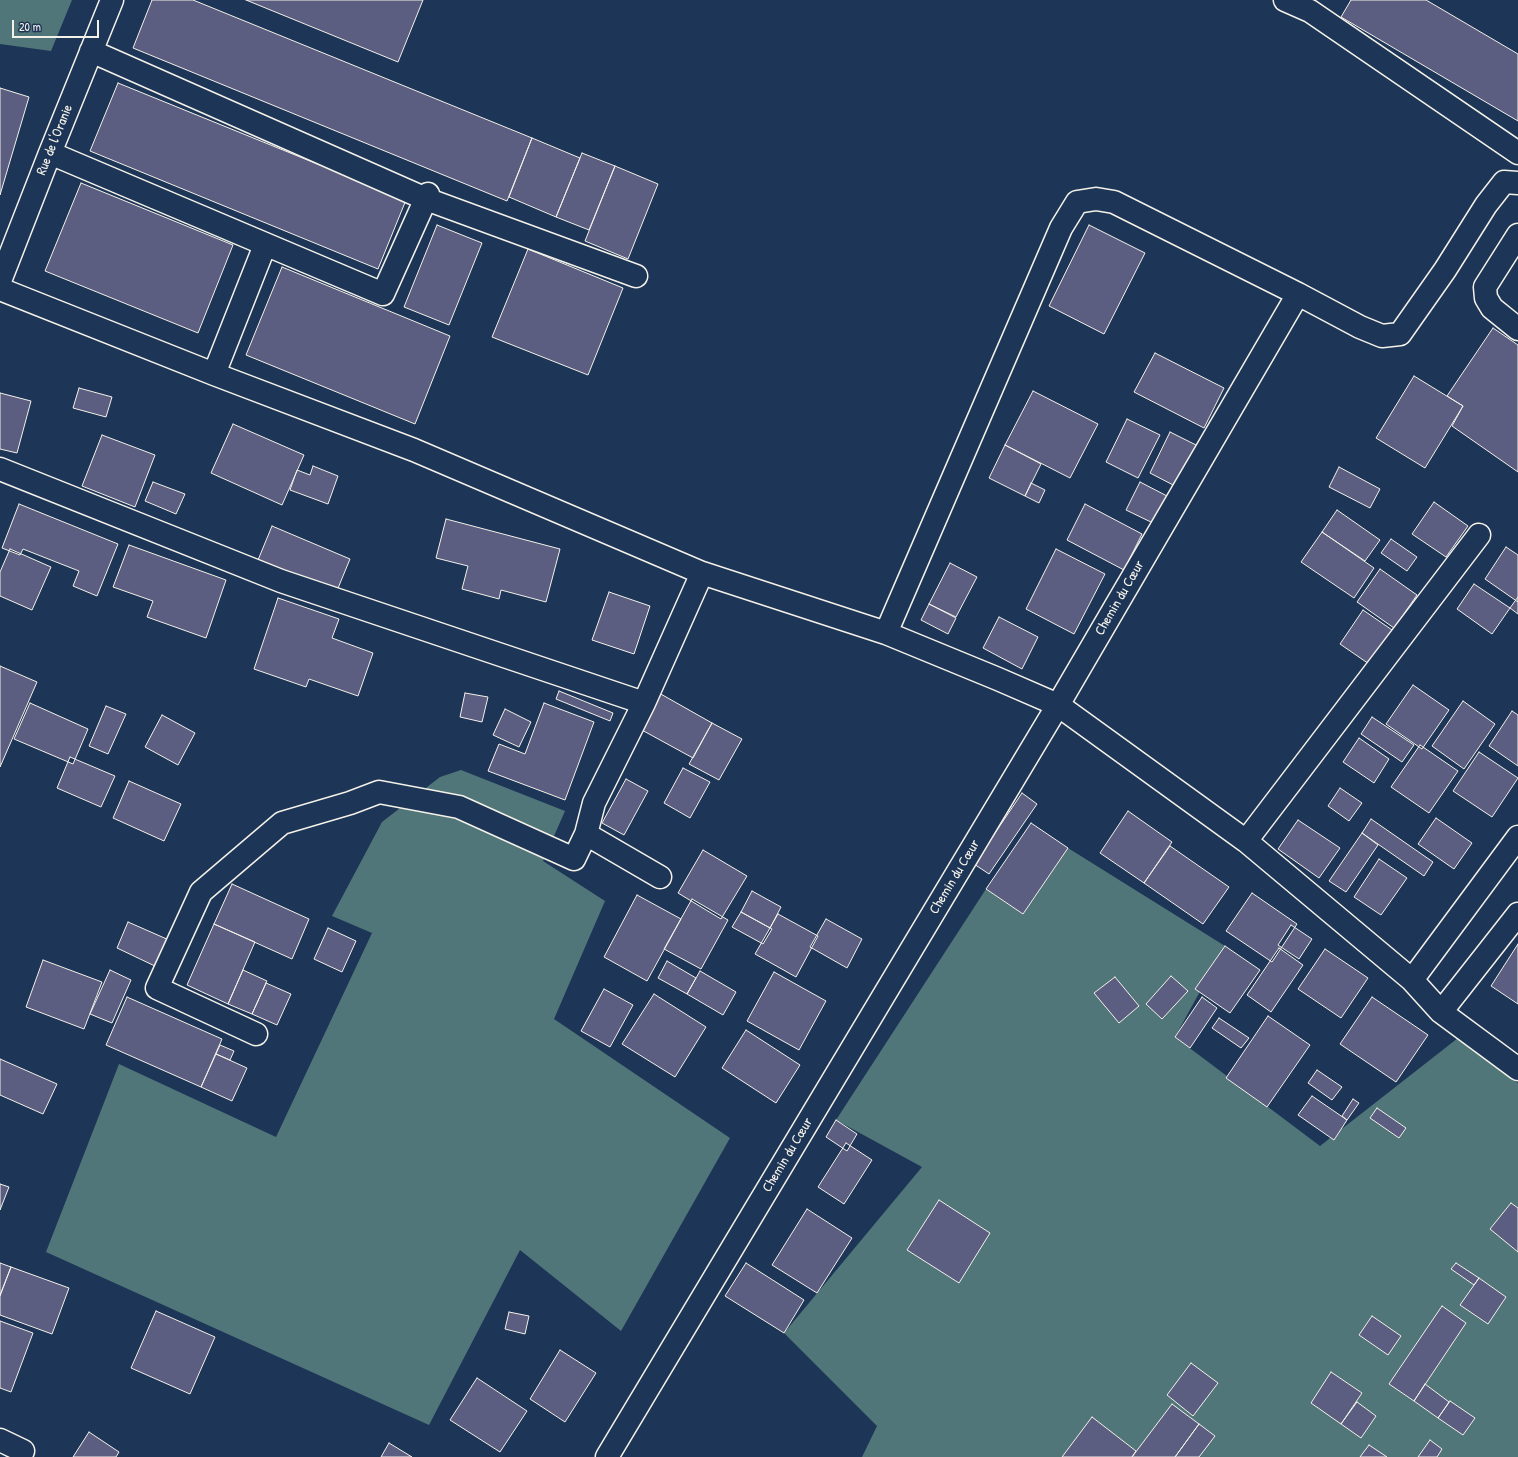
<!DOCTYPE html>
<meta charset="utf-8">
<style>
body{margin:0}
#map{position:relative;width:1518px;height:1457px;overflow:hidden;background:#1d3557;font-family:"Patrick Hand",sans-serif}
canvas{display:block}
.scale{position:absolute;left:12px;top:20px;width:87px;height:18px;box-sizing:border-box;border:2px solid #f4f1e8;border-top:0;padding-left:5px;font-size:12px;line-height:14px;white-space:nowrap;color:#f4f1e8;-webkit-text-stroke:3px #1d3557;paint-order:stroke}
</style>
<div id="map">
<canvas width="1518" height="1457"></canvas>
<div class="scale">20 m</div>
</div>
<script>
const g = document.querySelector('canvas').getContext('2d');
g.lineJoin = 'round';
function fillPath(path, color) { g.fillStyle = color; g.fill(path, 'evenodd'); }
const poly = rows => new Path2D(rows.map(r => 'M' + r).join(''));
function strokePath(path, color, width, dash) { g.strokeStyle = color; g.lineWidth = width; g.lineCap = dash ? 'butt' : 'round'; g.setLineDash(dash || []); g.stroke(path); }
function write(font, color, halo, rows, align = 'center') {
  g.font = font + ' "Patrick Hand",sans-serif'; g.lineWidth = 3; g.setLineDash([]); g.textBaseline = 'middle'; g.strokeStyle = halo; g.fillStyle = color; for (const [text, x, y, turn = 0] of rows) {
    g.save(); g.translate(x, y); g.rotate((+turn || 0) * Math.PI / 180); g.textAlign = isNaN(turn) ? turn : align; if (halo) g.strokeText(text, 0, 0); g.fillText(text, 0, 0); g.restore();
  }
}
fillPath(poly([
 [0,0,72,0,51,51,0,44],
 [461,770,565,811,543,861,605,901,554,1019,730,1138,621,1331,520,1250,429,1425,46,1252,119,1064,276,1137,372,933,332,916,382,822,440,777],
 [1068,848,1225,946,1175,1037,1320,1146,1458,1038,1518,1083,1518,1457,862,1457,877,1426,784,1333,922,1167,836,1120,986,889,1023,914]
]), '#507679');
const building = poly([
 [152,0,193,0,532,138,507,201,133,48,152,0],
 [246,0,423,0,398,62,246,0],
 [1351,0,1426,0,1518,54,1518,121,1341,17,1351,0],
 [118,83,406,200,378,269,90,151,118,83],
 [0,88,29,97,0,195,0,88],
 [532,138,580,158,556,217,509,197,532,138],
 [582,153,615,166,589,230,556,217,582,153],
 [615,166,658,184,628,259,585,241,615,166],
 [81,183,233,245,198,333,45,271,81,183],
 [437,225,482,243,449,325,404,307,437,225],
 [1089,225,1145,253,1104,334,1049,306,1089,225],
 [528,249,623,288,588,375,492,337,528,249],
 [282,267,450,336,415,424,246,355,282,267],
 [1493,328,1518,345,1518,472,1452,426,1463,406,1447,396,1493,328],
 [1155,353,1224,388,1204,428,1134,392,1155,353],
 [1414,376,1463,406,1425,468,1376,438,1414,376],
 [79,388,112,397,106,417,73,408,79,388],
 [1033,391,1098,424,1070,478,1005,445,1033,391],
 [0,393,31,401,17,453,0,449,0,393],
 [1127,419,1160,435,1138,478,1106,462,1127,419],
 [233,424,304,455,282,505,211,473,233,424],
 [1170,432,1198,446,1177,487,1150,473,1170,432],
 [102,435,155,455,135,507,82,486,102,435],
 [1005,445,1041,464,1025,496,989,478,1005,445],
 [313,466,338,476,328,504,290,490,297,470,310,475,313,466],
 [1339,467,1380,489,1370,508,1329,487,1339,467],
 [153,482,185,494,176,514,145,501,153,482],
 [1140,482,1167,496,1153,523,1126,510,1140,482],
 [1031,483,1045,490,1039,503,1025,496,1031,483],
 [1434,502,1468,526,1446,557,1412,534,1434,502],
 [19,504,118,544,97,596,73,586,79,571,23,549,20,555,2,548,19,504],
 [1085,504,1142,534,1124,570,1067,540,1085,504],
 [1337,510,1380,540,1365,561,1322,532,1337,510],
 [446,519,560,549,546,602,501,590,499,599,462,589,468,566,436,558,446,519],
 [272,526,350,559,336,593,258,560,272,526],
 [1322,532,1374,568,1354,598,1301,562,1322,532],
 [1391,539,1417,557,1407,571,1381,553,1391,539],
 [129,545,226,580,206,638,147,617,153,601,113,587,129,545],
 [1506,547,1518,555,1518,602,1485,579,1506,547],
 [10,549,51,567,32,610,0,596,0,572,10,549],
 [1056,549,1105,574,1074,634,1026,609,1056,549],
 [950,563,977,577,956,617,929,604,950,563],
 [1380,569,1417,595,1394,628,1357,602,1380,569],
 [1474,584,1510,608,1492,634,1457,609,1474,584],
 [609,592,650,606,634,654,592,640,609,592],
 [1518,597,1518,614,1510,608,1518,597],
 [278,598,339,619,332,638,373,653,358,696,309,679,306,687,254,669,278,598],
 [929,604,956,618,948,634,921,620,929,604],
 [1363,610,1395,632,1372,666,1340,644,1363,610],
 [999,617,1038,637,1022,669,983,648,999,617],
 [0,666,37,682,0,767,0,666],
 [1413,685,1449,710,1422,749,1386,724,1413,685],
 [559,691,613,713,610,721,556,699,559,691],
 [465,693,488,697,482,722,460,717,465,693],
 [659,693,712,723,693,758,640,729,659,693],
 [1463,701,1495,724,1464,769,1432,746,1463,701],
 [30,703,88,729,73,764,14,739,30,703],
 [544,703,594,722,565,800,488,771,499,744,525,754,544,703],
 [106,706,126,714,108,754,89,746,106,706],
 [505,709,531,722,519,747,493,735,505,709],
 [1512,711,1518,715,1518,766,1489,746,1512,711],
 [162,715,195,733,178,765,145,747,162,715],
 [1372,717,1414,745,1402,762,1361,734,1372,717],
 [712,723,742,739,719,780,689,764,712,723],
 [1359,738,1389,759,1374,783,1343,762,1359,738],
 [1420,745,1458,771,1429,813,1391,787,1420,745],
 [1479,752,1518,778,1492,817,1453,791,1479,752],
 [70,757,115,776,101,807,57,788,70,757],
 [683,768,710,782,690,818,664,803,683,768],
 [626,779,648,791,624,835,602,823,626,779],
 [129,781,181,804,164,841,113,818,129,781],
 [1340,788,1362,803,1349,821,1328,806,1340,788],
 [1022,793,1037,804,989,874,974,864,1022,793],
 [1128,811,1172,842,1144,883,1100,853,1128,811],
 [1436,818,1472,843,1454,869,1418,844,1436,818],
 [1371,819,1433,862,1424,876,1362,833,1371,819],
 [1298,820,1340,848,1319,878,1278,849,1298,820],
 [1031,823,1068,848,1023,914,986,889,1031,823],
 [1362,833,1378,845,1346,892,1329,881,1362,833],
 [1170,846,1229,887,1203,924,1144,883,1170,846],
 [703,850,747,876,721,919,678,893,703,850],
 [1379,859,1407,878,1381,915,1354,897,1379,859],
 [232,884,309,919,292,959,214,924,232,884],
 [752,891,781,907,770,928,741,912,752,891],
 [1252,893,1297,924,1272,962,1226,931,1252,893],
 [637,895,681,919,647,981,604,957,637,895],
 [692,899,728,920,701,969,664,949,692,899],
 [741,912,772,929,763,944,732,927,741,912],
 [778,914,818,936,796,977,755,954,778,914],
 [826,919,862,939,847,968,810,947,826,919],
 [128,922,169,940,157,967,117,948,128,922],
 [214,924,255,942,228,1004,187,985,214,924],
 [1291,925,1312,939,1299,959,1278,945,1291,925],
 [328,928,356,941,342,972,314,959,328,928],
 [1518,944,1518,1004,1491,986,1518,944],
 [1225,946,1260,970,1230,1013,1195,989,1225,946],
 [1279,948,1303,965,1271,1012,1247,995,1279,948],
 [1325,949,1368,978,1341,1018,1298,989,1325,949],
 [43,960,102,982,84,1029,26,1007,43,960],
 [667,961,696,978,687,994,658,978,667,961],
 [110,970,131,980,112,1023,90,1014,110,970],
 [243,970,267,981,252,1014,228,1004,243,970],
 [700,971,736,992,723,1015,687,994,700,971],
 [774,972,826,1001,799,1050,747,1021,774,972],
 [1171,976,1188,991,1162,1019,1146,1004,1171,976],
 [1115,977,1139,1006,1119,1023,1094,993,1115,977],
 [266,983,291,994,277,1025,252,1014,266,983],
 [604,989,633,1005,610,1047,581,1031,604,989],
 [654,994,706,1027,675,1077,622,1044,654,994],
 [127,997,222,1039,201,1087,106,1045,127,997],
 [1202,997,1217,1008,1190,1048,1175,1037,1202,997],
 [1372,997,1428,1035,1396,1082,1340,1044,1372,997],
 [1268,1016,1310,1045,1267,1107,1226,1078,1268,1016],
 [1219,1018,1249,1038,1241,1048,1212,1028,1219,1018],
 [746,1030,800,1065,776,1103,722,1068,746,1030],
 [220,1045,234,1051,230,1060,216,1054,220,1045],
 [216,1054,247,1068,232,1101,201,1087,216,1054],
 [0,1059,57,1084,43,1114,0,1095,0,1059],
 [1317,1070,1342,1087,1332,1100,1308,1083,1317,1070],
 [1312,1096,1347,1120,1334,1140,1298,1115,1312,1096],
 [1353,1099,1359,1103,1347,1120,1342,1116,1353,1099],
 [1377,1108,1406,1128,1399,1138,1370,1118,1377,1108],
 [836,1120,857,1134,847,1151,826,1137,836,1120],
 [846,1143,872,1160,844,1204,818,1187,846,1143],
 [0,1184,9,1187,0,1210,0,1184],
 [939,1200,990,1233,959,1283,907,1250,939,1200],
 [1511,1203,1518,1208,1518,1252,1490,1229,1511,1203],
 [807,1209,852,1238,817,1293,772,1265,807,1209],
 [0,1263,11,1267,0,1296,0,1263],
 [746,1263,804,1300,784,1333,725,1296,746,1263],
 [1456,1263,1479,1278,1474,1285,1451,1269,1456,1263],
 [11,1267,69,1288,52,1334,0,1315,0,1295,11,1267],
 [1479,1278,1506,1297,1488,1324,1460,1305,1479,1278],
 [1442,1306,1466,1323,1414,1401,1389,1384,1442,1306],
 [156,1311,215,1337,190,1394,131,1368,156,1311],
 [509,1312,529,1316,525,1334,505,1329,509,1312],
 [1372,1316,1401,1336,1388,1355,1359,1335,1372,1316],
 [0,1321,33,1333,11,1392,0,1388,0,1321],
 [560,1350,596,1373,565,1422,530,1399,560,1350],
 [1191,1363,1218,1383,1193,1416,1167,1395,1191,1363],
 [1331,1372,1362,1393,1341,1424,1311,1403,1331,1372],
 [477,1378,527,1411,500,1452,450,1420,477,1378],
 [1425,1384,1449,1402,1438,1418,1414,1401,1425,1384],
 [1450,1401,1475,1418,1463,1435,1438,1418,1450,1401],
 [1357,1402,1376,1416,1361,1438,1341,1424,1357,1402],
 [1172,1404,1199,1424,1175,1457,1132,1457,1172,1404],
 [1092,1417,1136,1451,1132,1457,1062,1457,1092,1417],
 [1199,1424,1215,1436,1199,1457,1175,1457,1199,1424],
 [89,1432,119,1452,116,1457,73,1457,89,1432],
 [1430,1440,1442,1449,1437,1457,1418,1457,1430,1440],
 [389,1443,412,1457,381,1457,389,1443],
 [1369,1445,1387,1457,1360,1457,1369,1445]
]);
fillPath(building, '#5b5d81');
strokePath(building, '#f4f1e8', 1);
const minor = poly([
 [1285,0,1310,11,1518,153],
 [91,51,426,199,636,276],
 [50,153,383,294,428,194],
 [1518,235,1485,287,1486,298,1492,308,1518,329],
 [0,281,50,153,112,0],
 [0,289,214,374,414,450,702,573,886,633,998,679,1058,705,1246,841,1412,980,1441,1012,1518,1069],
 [214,374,265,245],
 [0,469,281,581,644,703],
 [886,633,1061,228,1077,202,1096,199,1114,202,1298,294,1360,327,1382,336,1400,334,1445,270,1486,205,1504,182,1518,183],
 [1246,841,1479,535],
 [660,877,586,834,594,803,644,703,702,573],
 [1412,980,1518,837],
 [1441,1012,1518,914],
 [256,1034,157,988,201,892,282,823,350,803,379,792,459,807,574,859,586,834],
 [0,1440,23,1451],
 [607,1457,1058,705,1298,294]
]);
strokePath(minor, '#f4f1e8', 25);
strokePath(minor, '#1d3557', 22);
write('14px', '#f4f1e8', '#1d3557', [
 ["Rue de l'Oranie",55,140,-68],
 ["Chemin du Cœur",1120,598,-60],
 ["Chemin du Cœur",955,877,-59],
 ["Chemin du Cœur",788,1155,-59]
]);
</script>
